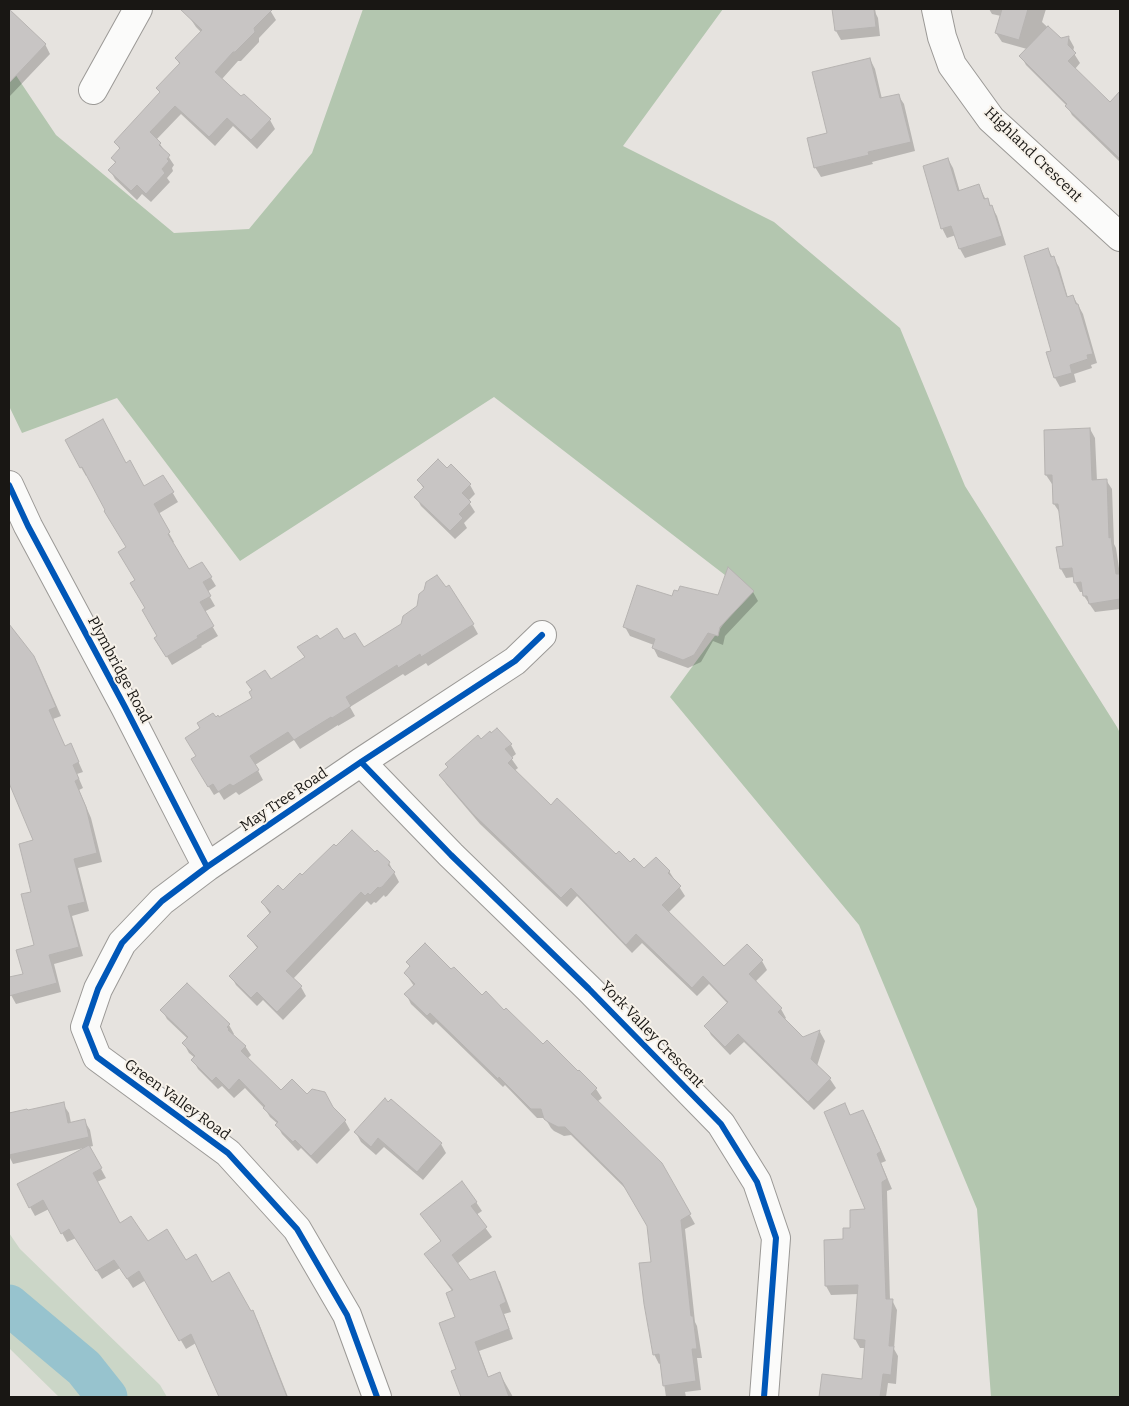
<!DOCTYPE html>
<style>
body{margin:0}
#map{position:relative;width:1129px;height:1406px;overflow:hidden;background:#e6e3df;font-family:Bitter,serif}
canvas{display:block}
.frame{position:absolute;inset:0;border:10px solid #191714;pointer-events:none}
</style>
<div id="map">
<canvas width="1129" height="1406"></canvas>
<div class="frame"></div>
</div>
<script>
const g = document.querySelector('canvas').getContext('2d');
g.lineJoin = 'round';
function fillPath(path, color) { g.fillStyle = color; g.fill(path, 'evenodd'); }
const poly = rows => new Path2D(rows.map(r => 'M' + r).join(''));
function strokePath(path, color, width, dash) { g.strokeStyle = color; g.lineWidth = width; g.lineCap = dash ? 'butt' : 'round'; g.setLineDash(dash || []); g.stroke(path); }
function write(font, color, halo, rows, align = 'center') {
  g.font = font + ' Bitter,serif'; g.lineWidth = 4; g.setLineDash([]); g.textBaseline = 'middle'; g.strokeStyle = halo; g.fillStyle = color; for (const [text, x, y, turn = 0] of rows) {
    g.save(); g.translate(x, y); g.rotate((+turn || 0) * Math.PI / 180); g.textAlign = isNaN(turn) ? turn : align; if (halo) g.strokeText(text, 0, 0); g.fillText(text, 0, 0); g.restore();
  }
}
fillPath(poly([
 [9,1233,20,1249,160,1385,167,1397,59,1397,9,1348]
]), '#cbd6c7');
fillPath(poly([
 [363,9,723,9,623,146,774,222,900,328,965,486,1117,727,1120,733,1120,1397,991,1397,977,1209,859,925,670,697,747,592,494,397,240,561,117,398,22,433,9,406,9,65,56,135,174,233,249,229,312,153]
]), '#b3c6af');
fillPath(poly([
 [199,9,271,9,270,10,276,20,259,38,259,42,241,61,238,61,222,79,241,98,270,120,275,129,257,149,233,126,215,146,181,114,156,140,160,144,174,165,172,168,173,171,167,178,170,182,151,202,142,194,137,200,115,179,110,170,116,164,112,158,120,150,116,142,160,93,158,88,180,65,176,58,201,32,196,27,190,18],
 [834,9,875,9,876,14,878,18,880,36,841,40,836,31],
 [989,9,1046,9,1042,22,1060,39,1069,38,1074,47,1073,52,1080,63,1075,69,1110,103,1118,96,1120,98,1120,162,1072,115,1067,106,1026,65,1021,56,1027,49,1002,42,996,33,1001,16,992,14],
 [16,17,45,44,50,54,9,97,9,25],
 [870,59,875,69,882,99,898,95,904,104,915,151,872,162,873,164,821,177,815,167,828,134],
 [948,159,953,168,960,192,979,186,986,200,987,199,997,216,1006,245,965,258,960,249,956,235,947,238,942,228],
 [1048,250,1059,267,1068,298,1073,296,1083,314,1097,363,1091,365,1092,368,1074,374,1076,382,1060,387,1055,378,1053,351],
 [1090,429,1095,438,1097,481,1106,480,1112,489,1114,544,1116,548,1120,575,1120,609,1095,612,1084,596,1084,592,1080,592,1075,583,1074,577,1066,578,1061,569,1064,547,1060,513,1054,504,1054,484,1052,484,1046,475],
 [66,441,126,464,144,488,163,476,178,502,158,514,174,542,172,543,189,571,202,563,216,586,207,592,215,606,204,612,218,636,201,646,202,647,172,665,156,638,159,636,147,609,128,548,88,475,86,476],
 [418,480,470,485,475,494,468,501,475,512,464,523,467,528,455,539,421,506,416,497,424,489],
 [729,569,753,592,758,601,725,636,723,645,713,641,701,662,688,668,658,657,653,647,654,645,630,636,625,627,673,598,719,596],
 [473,625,478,634,428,666,426,663,405,676,403,674,350,707,355,716,338,726,338,725,300,749,294,740,255,765,263,780,239,795,236,792,224,800,219,792,214,795,192,760,197,757,215,718,219,718,254,698,271,680,305,658,299,648,319,641,344,641,364,649],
 [18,638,33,656,39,666,61,716,53,719,65,747,75,754,83,772,77,774,83,788,79,790,91,818,102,862,78,868,89,911,72,916,83,956,54,964,61,992,16,1004,11,995,9,981,12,977,25,974,35,946,33,893,35,841,9,780,9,777,13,775,9,765,9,746,10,746,9,742,9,645],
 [481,741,511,745,516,754,511,758,518,768,514,771,551,806,616,855,644,870,669,871,685,896,668,913,724,968,762,961,767,970,755,982,781,1009,786,1018,784,1020,803,1039,820,1032,825,1041,817,1066,830,1079,836,1088,814,1110,744,1042,730,1055,711,1035,706,1026,728,1004,709,984,697,996,642,943,632,953,577,896,567,907,480,824,446,784,440,775],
 [375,854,389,863,399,882,387,896,385,897,384,895,376,903,374,902,371,905,367,901,293,979,301,987,306,996,283,1020,263,1000,257,1006,236,985,231,976,258,949,248,936,270,914,262,902,283,892,302,876],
 [408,962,451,971,482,997,504,1012,543,1046,578,1073,579,1072,596,1089,602,1098,597,1102,661,1164,695,1224,685,1229,695,1322,697,1326,702,1358,697,1358,701,1390,685,1392,686,1397,666,1397,661,1363,659,1364,654,1354,653,1263,649,1225,629,1192,571,1135,564,1136,554,1131,551,1128,545,1118,537,1118,505,1085,503,1087,436,1022,433,1025,411,1004,406,994,414,986,405,973,411,968],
 [162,1010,229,1025,234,1034,232,1036,245,1046,251,1055,247,1059,281,1092,307,1096,333,1108,345,1121,350,1130,317,1164,301,1148,298,1151,282,1134,277,1125,278,1124,270,1117,265,1109,245,1088,234,1098,222,1086,218,1089,198,1069,193,1060,195,1058,189,1053,184,1044,188,1039,167,1019],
 [391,1100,441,1144,446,1153,423,1180,384,1147,376,1155,361,1142,356,1133],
 [63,1104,69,1113,71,1123,84,1120,90,1130,93,1146,89,1147,106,1178,97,1182,120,1225,147,1243,186,1261,212,1283,250,1313,252,1312,258,1321,288,1397,220,1397,196,1343,186,1349,146,1280,133,1288,120,1268,102,1279,76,1238,67,1242,49,1209,35,1216,30,1207,84,1148,13,1164,9,1156,9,1114],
 [845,1105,851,1116,863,1111,868,1120,886,1161,881,1163,892,1189,887,1191,890,1300,892,1300,897,1310,894,1349,898,1356,896,1384,888,1383,886,1397,820,1397,823,1375,863,1380,866,1348,860,1348,855,1339,859,1294,831,1295,826,1286,844,1240,851,1229,867,1210],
 [476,1202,482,1211,476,1215,492,1237,457,1264,469,1282,494,1273,500,1282,511,1312,504,1314,513,1339,479,1351,489,1378,500,1374,513,1397,462,1397,452,1371,458,1369,456,1318,453,1292,431,1263,426,1254,441,1242,422,1214]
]), '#0003');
strokePath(poly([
 [9,1305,84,1368,107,1397]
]), '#97c3ce', 41);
const building = poly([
 [9,9,46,44,9,83,9,9],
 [180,9,273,9,254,28,255,32,235,52,233,52,215,72,241,96,244,94,271,119,251,140,227,118,209,137,175,106,150,132,161,143,159,145,170,155,167,159,169,161,162,169,165,173,146,194,137,185,131,191,108,170,116,162,111,158,120,148,114,142,160,92,156,88,180,63,175,58,202,30,180,9],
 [832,9,874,9,876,27,835,31,832,9],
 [1002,9,1028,9,1019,40,995,33,1002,9],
 [1048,26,1061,38,1069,36,1068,45,1076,53,1068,61,1110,102,1120,91,1120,159,1065,106,1067,104,1019,56,1048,26],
 [870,58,880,98,899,94,911,142,868,152,869,155,814,168,807,138,827,133,812,72,870,58],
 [948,158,958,191,979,184,984,199,988,198,990,206,992,205,1002,236,959,249,951,226,941,229,923,166,948,158],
 [1048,248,1051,257,1054,256,1067,297,1073,295,1076,304,1078,304,1093,354,1087,355,1088,359,1070,365,1072,373,1054,378,1046,352,1051,351,1024,256,1048,248],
 [103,419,126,463,130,460,144,486,163,475,174,492,154,504,170,532,168,534,189,569,202,562,212,577,203,582,211,596,200,602,214,626,197,636,198,638,166,657,154,638,157,636,142,610,145,608,130,583,135,580,118,552,126,547,104,511,105,510,82,467,80,468,65,440,103,419],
 [1090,428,1092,480,1107,479,1109,538,1111,537,1116,574,1120,574,1120,599,1089,604,1087,596,1083,596,1081,582,1074,583,1072,568,1060,569,1056,547,1063,546,1058,504,1053,504,1052,475,1045,475,1044,430,1090,428],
 [438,459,447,468,451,464,471,484,462,493,471,502,459,514,463,518,450,531,414,497,424,487,417,480,438,459],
 [728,567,754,591,720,627,718,636,708,633,694,655,683,660,652,648,655,639,623,627,637,585,672,596,674,590,678,591,680,586,718,595,728,567],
 [437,575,446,587,449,585,474,624,421,657,420,654,398,668,397,665,346,697,351,706,332,718,331,717,294,740,288,732,250,756,259,770,233,786,230,784,218,792,213,784,208,787,191,759,196,756,185,738,200,728,197,723,213,713,216,717,218,715,219,717,252,698,249,692,252,690,246,682,265,670,271,679,305,657,297,647,317,635,320,639,337,628,344,639,355,633,364,647,401,624,403,616,417,606,419,594,424,590,426,582,437,575],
 [9,624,34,656,56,707,49,710,65,746,71,743,79,762,73,765,79,779,75,781,86,807,97,853,74,859,85,902,68,906,79,947,49,955,57,983,9,996,9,977,23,974,16,950,34,945,21,894,31,892,19,844,33,840,9,783,9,624],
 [497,728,512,744,505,749,513,758,508,763,551,805,557,798,616,854,619,851,630,862,634,858,644,868,656,857,670,871,668,873,681,886,662,905,724,966,747,944,763,960,749,974,782,1008,778,1012,803,1037,820,1030,811,1059,831,1078,808,1102,738,1034,725,1047,704,1026,728,1002,703,976,692,988,636,934,626,945,571,888,561,898,474,815,439,775,448,767,445,764,478,735,481,739,490,731,491,733,497,728],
 [352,830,375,852,377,850,390,862,388,865,395,872,382,887,379,888,378,887,370,895,368,893,365,896,361,892,286,971,302,986,277,1012,257,992,251,998,229,976,258,947,247,936,271,912,261,902,278,885,283,890,300,873,302,875,334,844,336,846,352,830],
 [425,943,451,969,454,967,482,995,486,991,504,1010,506,1008,543,1044,547,1040,578,1071,579,1070,597,1088,591,1094,662,1163,691,1214,681,1220,691,1316,693,1316,697,1349,692,1349,696,1381,663,1386,659,1354,653,1355,644,1304,639,1263,651,1262,647,1226,622,1183,565,1127,558,1127,548,1122,544,1119,541,1109,531,1109,499,1077,498,1079,430,1013,427,1016,404,994,415,984,404,973,410,966,406,962,425,943],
 [187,983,230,1024,227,1027,229,1029,228,1030,246,1046,241,1051,281,1090,292,1079,307,1094,312,1089,325,1092,333,1107,346,1120,311,1156,295,1140,293,1142,275,1125,278,1122,263,1108,265,1106,239,1079,229,1090,216,1077,212,1081,191,1060,195,1056,182,1043,188,1037,160,1010,187,983],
 [385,1098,388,1102,391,1099,442,1143,417,1172,378,1138,371,1147,354,1132,385,1098],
 [64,1102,68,1123,85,1119,89,1137,9,1155,9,1113,27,1109,28,1110,64,1102],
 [845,1103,850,1115,863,1110,881,1151,877,1154,887,1179,882,1182,886,1299,893,1299,889,1346,894,1346,891,1375,883,1374,880,1397,819,1397,822,1374,862,1379,865,1340,854,1339,858,1285,825,1286,824,1240,843,1239,843,1228,850,1228,850,1210,865,1209,824,1112,845,1103],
 [89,1145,102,1168,93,1173,120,1223,131,1216,148,1241,167,1229,186,1260,196,1254,212,1282,229,1272,251,1311,253,1310,287,1397,219,1397,191,1334,179,1341,139,1271,127,1279,114,1260,96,1271,69,1229,61,1234,43,1200,29,1208,17,1184,89,1145],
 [462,1181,477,1202,471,1206,487,1227,452,1255,470,1280,495,1271,506,1302,500,1305,509,1329,475,1342,488,1377,500,1372,509,1397,461,1397,451,1371,456,1369,439,1323,455,1317,446,1293,453,1290,424,1254,441,1241,420,1214,462,1181]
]);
fillPath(building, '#c8c5c4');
strokePath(building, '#b6b3b1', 1);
const minor = poly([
 [936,9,942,37,952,65,991,119,1120,237],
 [93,90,138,9],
 [9,485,28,526,125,707,207,867],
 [361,762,451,855,589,989,721,1124,757,1182,776,1238,764,1397],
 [377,1397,347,1315,297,1229,228,1153,97,1057,85,1027,98,989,122,943,162,901,207,867,361,762,515,661,542,635]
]);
strokePath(minor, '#9b9996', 30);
strokePath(minor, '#fbfbfa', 28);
strokePath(poly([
 [9,485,28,526,125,707,207,867],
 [361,762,451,855,589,989,721,1124,757,1182,776,1238,764,1397],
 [377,1397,347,1315,297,1229,228,1153,97,1057,85,1027,98,989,122,943,162,901,207,867,361,762,515,661,542,635]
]), '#0057b8', 6);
write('15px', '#191714', '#f7f2ea', [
 ["Highland Crescent",1033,155,44],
 ["Plymbridge Road",119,670,62],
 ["May Tree Road",284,800,-34],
 ["York Valley Crescent",652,1035,46],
 ["Green Valley Road",177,1100,36]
]);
</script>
